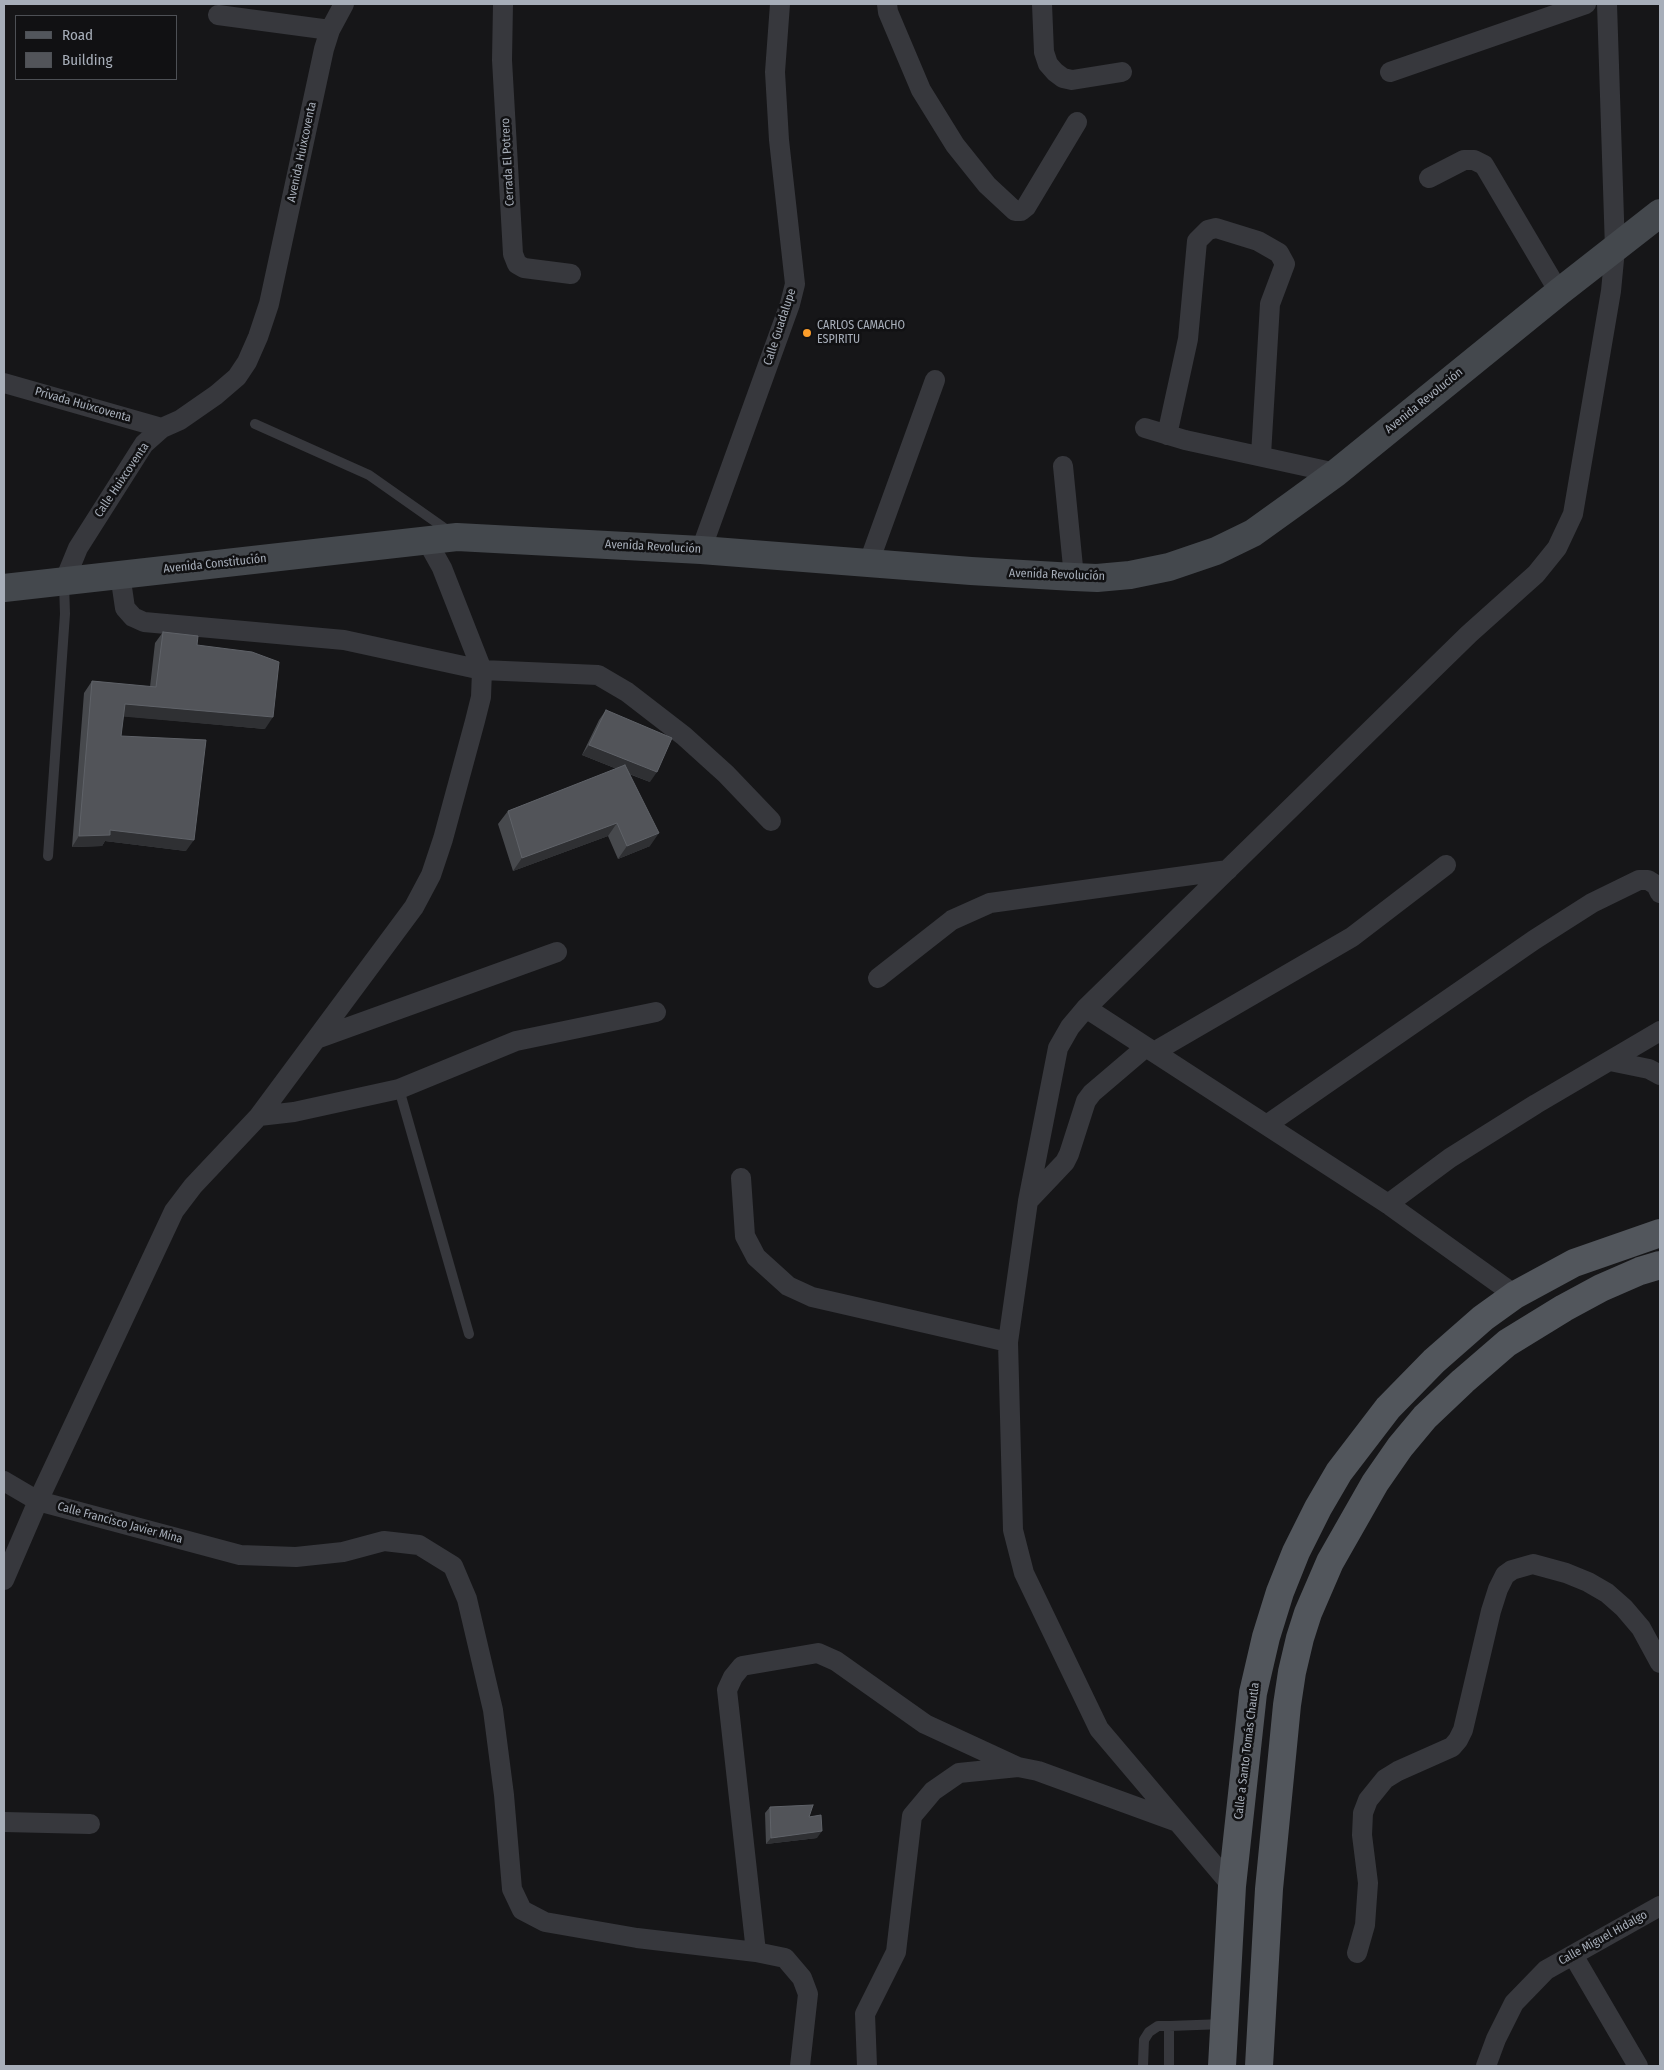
<!DOCTYPE html>
<meta charset="utf-8">
<style>
body{margin:0}
#map{position:relative;width:1664px;height:2070px;overflow:hidden;background:#161618;font-family:"Fira Sans Condensed",sans-serif}
canvas{display:block}
.frame{position:absolute;inset:0;border:5px solid #a7aeb9;pointer-events:none}
.legend{position:absolute;left:15px;top:15px;width:162px;height:65px;box-sizing:border-box;background:#111113;border:1px solid #4d5055;margin:0;padding:6px 9px;list-style:none;font-size:15px;color:#a7aeb9}
.legend li{display:flex;align-items:center;gap:10px;height:25px}
.legend b{width:25px;border:1px solid #4d5055}
</style>
<div id="map">
<canvas width="1664" height="2070"></canvas>
<div class="frame"></div>
<ul class="legend">
<li><b style="height:6px;background:#52565c"></b>Road</li>
<li><b style="height:14px;background:#525459"></b>Building</li>
</ul>
</div>
<script>
const g = document.querySelector('canvas').getContext('2d');
g.lineJoin = 'round';
const poly = rows => new Path2D(rows.map(r => 'M' + r).join(''));
function strokePath(path, color, width, dash) { g.strokeStyle = color; g.lineWidth = width; g.lineCap = dash ? 'butt' : 'round'; g.setLineDash(dash || []); g.stroke(path); }
function fillPath(path, color) { g.fillStyle = color; g.fill(path, 'evenodd'); }
function write(font, color, halo, rows, align = 'center') {
  g.font = font + ' "Fira Sans Condensed",sans-serif'; g.lineWidth = 5; g.setLineDash([]); g.textBaseline = 'middle'; g.strokeStyle = halo; g.fillStyle = color; for (const [text, x, y, turn = 0] of rows) {
    g.save(); g.translate(x, y); g.rotate((+turn || 0) * Math.PI / 180); g.textAlign = isNaN(turn) ? turn : align; if (halo) g.strokeText(text, 0, 0); g.fillText(text, 0, 0); g.restore();
  }
}
strokePath(poly([
 [255,424,369,475,450,532],
 [48,856,65,614,64,583],
 [399,1089,469,1334],
 [1169,2026,1224,2024],
 [1143,2066,1144,2040,1149,2032,1158,2026,1169,2026,1169,2066]
]), '#37383d', 10);
strokePath(poly([
 [503,4,502,60,513,254,517,264,524,268,571,274],
 [887,4,888,12,921,90,955,145,987,185,1015,211,1021,211,1026,207,1077,122],
 [1042,4,1044,52,1048,64,1055,72,1063,78,1072,80,1122,72],
 [218,15,330,30],
 [1390,72,1586,4],
 [1429,178,1464,160,1474,160,1484,165,1559,292],
 [4,383,162,428],
 [1145,428,1185,440,1336,473],
 [1167,435,1188,339,1197,241,1208,230,1216,228,1258,241,1279,253,1285,264,1270,304,1261,455],
 [1063,466,1074,577],
 [701,550,790,304,795,284,779,140,775,72,780,4],
 [869,562,935,380],
 [120,574,125,608,133,617,144,622,344,640,482,670,598,675,627,692,684,736,726,774,771,821],
 [64,582,78,548,144,444,162,428,180,420,216,395,237,377,247,362,258,337,269,304,324,49,330,30,344,4],
 [878,978,952,920,990,903,1228,870],
 [1086,1008,1388,1204,1515,1295],
 [316,1039,557,952],
 [1154,1052,1352,937,1446,865],
 [1610,1061,1649,1069,1660,1075],
 [259,1116,294,1112,399,1089,516,1041,656,1012],
 [1268,1124,1534,940,1592,903,1639,880,1648,880,1656,885,1660,893],
 [741,1178,745,1236,756,1257,788,1286,812,1297,1008,1342],
 [1028,1201,1065,1162,1069,1154,1086,1101,1092,1093,1146,1047],
 [1388,1204,1450,1158,1536,1104,1660,1031],
 [4,1481,38,1501,240,1555,296,1557,343,1552,384,1541,419,1545,453,1566,467,1599,493,1710,504,1795,512,1889,522,1910,545,1922,637,1938,756,1952],
 [4,1580,38,1501,174,1211,193,1186,259,1116,414,907,431,875,443,839,475,721,481,697,482,670,442,568,427,541],
 [4,1822,90,1824],
 [1232,1886,1099,1729,1024,1573,1013,1530,1008,1342,1028,1201,1058,1048,1070,1027,1086,1008,1469,634,1536,574,1557,548,1573,514,1611,291,1615,249,1607,4],
 [1357,1953,1365,1925,1368,1883,1362,1835,1363,1813,1368,1800,1385,1779,1398,1771,1452,1747,1458,1740,1463,1730,1491,1611,1498,1589,1505,1575,1512,1570,1533,1564,1566,1573,1588,1582,1607,1593,1624,1608,1641,1628,1660,1663],
 [1573,1955,1638,2066],
 [800,2066,808,1994,802,1978,785,1958,756,1952,727,1690,733,1677,742,1666,818,1653,836,1661,925,1724,1018,1767],
 [867,2066,865,2014,896,1952,912,1816,933,1791,959,1773,1018,1767,1038,1771,1175,1821],
 [1486,2066,1496,2039,1514,2003,1546,1970,1660,1906]
]), '#37383d', 20);
strokePath(poly([
 [4,588,457,537,701,550,971,571,1074,577,1097,578,1130,575,1169,567,1216,551,1253,533,1292,505,1336,473,1559,292,1660,213]
]), '#44484d', 28);
strokePath(poly([
 [1222,2066,1232,1886,1253,1693,1266,1637,1280,1592,1296,1552,1318,1508,1339,1472,1388,1408,1434,1361,1483,1318,1515,1295,1574,1263,1660,1233],
 [1259,2066,1269,1889,1287,1705,1292,1672,1300,1638,1308,1613,1330,1562,1375,1483,1400,1447,1425,1417,1463,1381,1507,1343,1564,1308,1601,1288,1640,1271,1660,1265]
]), '#52565c', 28);
fillPath(poly([
 [163,632,197,645,265,729,123,716,121,736,186,851,105,841,102,846,72,847,84,693,92,681,150,687,155,643],
 [606,710,650,782,629,774,650,846,618,859,608,836,513,871,498,824,508,811,617,769,582,755,599,720],
 [770,1807,809,1817,817,1838,766,1844,765,1813]
]), '#47494d');
fillPath(poly([
 [125,704,273,717,265,729,117,716],
 [589,745,657,772,650,782,582,755],
 [617,823,608,836,513,871,522,858],
 [110,830,194,840,186,851,105,841,102,846,72,847,79,836],
 [659,833,650,846,618,859,627,846],
 [822,1831,817,1838,766,1844,771,1838]
]), '#2f3033');
const building = poly([
 [163,632,198,636,197,645,252,652,279,662,273,717,125,704,121,736,206,740,194,840,110,830,110,835,79,836,92,681,156,687,163,632],
 [606,710,672,738,657,772,589,745,606,710],
 [625,765,659,833,627,846,617,823,522,858,508,811,625,765],
 [813,1805,809,1817,821,1815,822,1831,771,1838,770,1807,813,1805]
]);
fillPath(building, '#525459');
strokePath(building, '#5f6268', 1);
for (const [x, y, r, color] of [
 [807,333,5,"#fb9d2a"]
]) { const dot = new Path2D(); dot.arc(x, y, r, 0, 2 * Math.PI); g.fillStyle = color; g.fill(dot); strokePath(dot, '#111113', 2); }
write('12px', '#a7aeb9', '#111113', [
 ["Avenida Huixcoventa",302,152,-78],
 ["Cerrada El Potrero",508,162,-93],
 ["Calle Guadalupe",780,327,-72],
 ["Avenida Revolución",1424,401,-39],
 ["Privada Huixcoventa",83,405,16],
 ["Calle Huixcoventa",122,480,-56],
 ["Avenida Revolución",653,547,3],
 ["Avenida Constitución",215,564,-6],
 ["Avenida Revolución",1057,575,2],
 ["Calle Francisco Javier Mina",120,1523,15],
 ["Calle a Santo Tomás Chautla",1247,1751,-83],
 ["Calle Miguel Hidalgo",1603,1938,-29]
]);
write('12px', '#a7aeb9', '#111113', [
 ["CARLOS CAMACHO",817,326],
 ["ESPIRITU",817,340]
], 'left');
</script>
